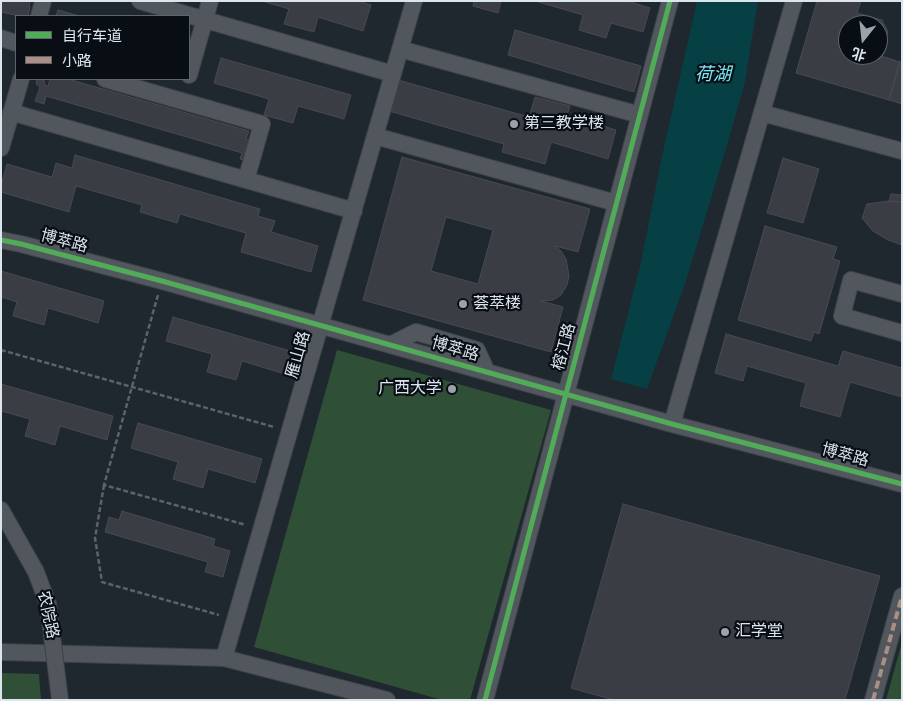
<!DOCTYPE html>
<meta charset="utf-8">
<style>
body{margin:0}
#map{position:relative;width:903px;height:701px;overflow:hidden;background:#1f272f;font-family:"Nunito Sans","Noto Sans SC",sans-serif}
canvas{display:block}
.frame{position:absolute;inset:0;border:2px solid #dce4ee;pointer-events:none}
.legend{position:absolute;left:15px;top:15px;width:175px;height:65px;box-sizing:border-box;background:#090e15;border:1px solid #5d646c;margin:0;padding:6px 9px;list-style:none;font-size:15px;color:#dce4ee}
.legend li{display:flex;align-items:center;gap:10px;height:25px}
.legend b{width:25px;border:1px solid #5d646c}
.north{position:absolute;left:838px;top:15px;width:50px;height:50px;box-sizing:border-box;background:#090e15;border:1px solid #5d646c;border-radius:50%;rotate:196deg;font-size:14px;font-weight:700;line-height:20px;text-align:center;color:#dce4ee}
.north::after{content:'';display:block;margin:auto;width:18px;height:22px;background:#9aa2ab;clip-path:polygon(50% 0,100% 100%,50% 72%,0 100%)}
</style>
<div id="map">
<canvas width="903" height="701"></canvas>
<div class="frame"></div>
<ul class="legend">
<li><b style="height:6px;background:#51ab58"></b>自行车道</li>
<li><b style="height:6px;background:#ac8f84"></b>小路</li>
</ul>
<div class="north">北</div>
</div>
<script>
const g = document.querySelector('canvas').getContext('2d');
g.lineJoin = 'round';
function fillPath(path, color) { g.fillStyle = color; g.fill(path, 'evenodd'); }
const poly = rows => new Path2D(rows.map(r => 'M' + r).join(''));
function strokePath(path, color, width, dash) { g.strokeStyle = color; g.lineWidth = width; g.lineCap = dash ? 'butt' : 'round'; g.setLineDash(dash || []); g.stroke(path); }
function write(font, color, halo, rows, align = 'center') {
  g.font = font + ' "Nunito Sans","Noto Sans SC",sans-serif'; g.lineWidth = 4.5; g.setLineDash([]); g.textBaseline = 'middle'; g.strokeStyle = halo; g.fillStyle = color; for (const [text, x, y, turn = 0] of rows) {
    g.save(); g.translate(x, y); g.rotate((+turn || 0) * Math.PI / 180); g.textAlign = isNaN(turn) ? turn : align; if (halo) g.strokeText(text, 0, 0); g.fillText(text, 0, 0); g.restore();
  }
}
fillPath(poly([
 [337,350,551,410,470,700,442,700,254,647],
 [902,642,902,700,886,700],
 [1,673,39,674,41,700,1,700]
]), '#2f4f37');
fillPath(poly([
 [697,1,758,1,745,82,726,149,685,284,647,389,611,379,641,262,662,156]
]), '#063f44');
const building = poly([
 [1,1,30,1,29,6,30,7,28,16,20,16,1,12,1,1],
 [262,1,358,1,371,5,363,31,318,17,314,32,284,24,289,9,262,1],
 [474,1,501,1,498,13,473,6,474,1],
 [535,1,628,1,650,8,643,32,611,23,606,38,579,30,583,15,535,1],
 [817,1,861,1,857,13,882,20,888,32,881,56,900,62,889,100,796,73,817,1],
 [848,25,878,25,878,55,848,55,848,25],
 [58,10,80,16,56,16,58,10],
 [515,30,641,66,634,92,508,55,515,30],
 [221,58,351,95,344,119,298,106,293,123,264,115,269,99,214,83,221,58],
 [900,62,902,62,902,104,889,100,900,62],
 [37,79,42,79,44,80,45,85,48,86,50,79,68,79,249,131,246,139,254,142,248,161,240,159,242,153,46,96,44,104,35,101,40,87,36,84,37,79],
 [398,80,529,117,535,97,570,106,567,115,616,130,608,159,551,142,545,164,502,152,504,144,389,111,398,80],
 [75,155,260,209,258,216,275,221,271,232,318,246,311,272,241,252,246,233,180,214,177,223,140,212,142,205,76,186,69,212,1,192,1,186,7,164,52,177,56,163,72,168,75,155],
 [402,157,590,209,578,252,555,246,561,251,566,259,569,276,567,285,561,295,553,300,541,301,563,307,551,352,363,300,402,157],
 [446,217,493,230,478,284,431,271,446,217],
 [783,158,819,169,803,223,767,213,783,158],
 [891,194,902,195,902,202,889,201,891,194],
 [889,201,902,202,902,245,888,240,873,231,862,218,867,204,889,201],
 [765,226,837,247,833,259,840,261,819,334,814,332,811,341,738,320,765,226],
 [1,271,104,301,98,323,48,308,44,325,13,316,17,302,1,297,1,271],
 [173,317,294,352,288,375,242,361,236,380,207,372,212,354,166,341,173,317],
 [726,334,838,366,843,351,902,368,902,397,850,382,840,417,800,406,806,383,747,366,743,381,715,373,726,334],
 [1,384,113,416,107,440,60,426,55,445,25,436,30,419,1,411,1,384],
 [138,423,262,459,255,483,208,469,203,488,173,479,178,462,131,448,138,423],
 [623,504,880,576,845,700,614,700,571,688,623,504],
 [122,511,215,539,213,546,230,551,223,577,205,572,208,562,105,532,109,517,119,520,122,511]
]);
fillPath(building, '#3b3d44');
strokePath(building, '#494a51', 1);
const minor = poly([
 [140,1,393,74],
 [39,16,43,1],
 [1,38,16,43],
 [400,49,640,115],
 [189,75,210,1],
 [105,79,262,124,246,180],
 [11,112,354,211],
 [762,113,902,151],
 [375,136,616,203],
 [1,148,21,79],
 [1,240,21,244,162,281,672,424,902,484],
 [902,294,851,280,842,316,902,333],
 [390,345,416,332,477,350,487,372],
 [672,424,794,1],
 [1,510,36,572,48,604],
 [1,652,224,658,387,700],
 [224,658,414,1],
 [485,700,670,1],
 [873,700,902,596]
]);
strokePath(minor, '#3d4249', 18);
strokePath(poly([
 [158,295,104,485,246,525],
 [1,350,274,427],
 [104,485,95,538,102,582,219,615]
]), '#5e6269', 2.5, [5, 2.5]);
strokePath(minor, '#52575e', 16);
const minorBridge = poly([
 [48,604,60,700]
]);
strokePath(minorBridge, '#3d4249', 18, []);
strokePath(minorBridge, '#52575e', 16);
strokePath(poly([
 [873,700,902,596]
]), '#ac8f84', 4, [8, 4]);
strokePath(poly([
 [1,240,21,244,162,281,672,424,902,484],
 [485,700,670,1]
]), '#51ab58', 5);
for (const [x, y, r, color] of [
 [514,124,5,"#9aa2ab"],
 [463,304,5,"#9aa2ab"],
 [452,389,5,"#9aa2ab"],
 [725,632,5,"#9aa2ab"]
]) { const dot = new Path2D(); dot.arc(x, y, r, 0, 2 * Math.PI); g.fillStyle = color; g.fill(dot); strokePath(dot, '#090e15', 2); }
write('16px', '#dce4ee', '#090e15', [
 ["第三教学楼",524,124],
 ["荟萃楼",473,304],
 ["广西大学",442,389,"right"],
 ["汇学堂",735,632]
], 'left');
write('16px', '#dce4ee', '#090e15', [
 ["博萃路",64,242,15],
 ["榕江路",565,347,-75],
 ["博萃路",455,350,16],
 ["雁山路",299,355,-74],
 ["博萃路",845,456,15],
 ["农院路",47,615,78]
]);
write('italic 18px', '#7be7f2', '#090e15', [
 ["荷湖",713,76]
]);
</script>
